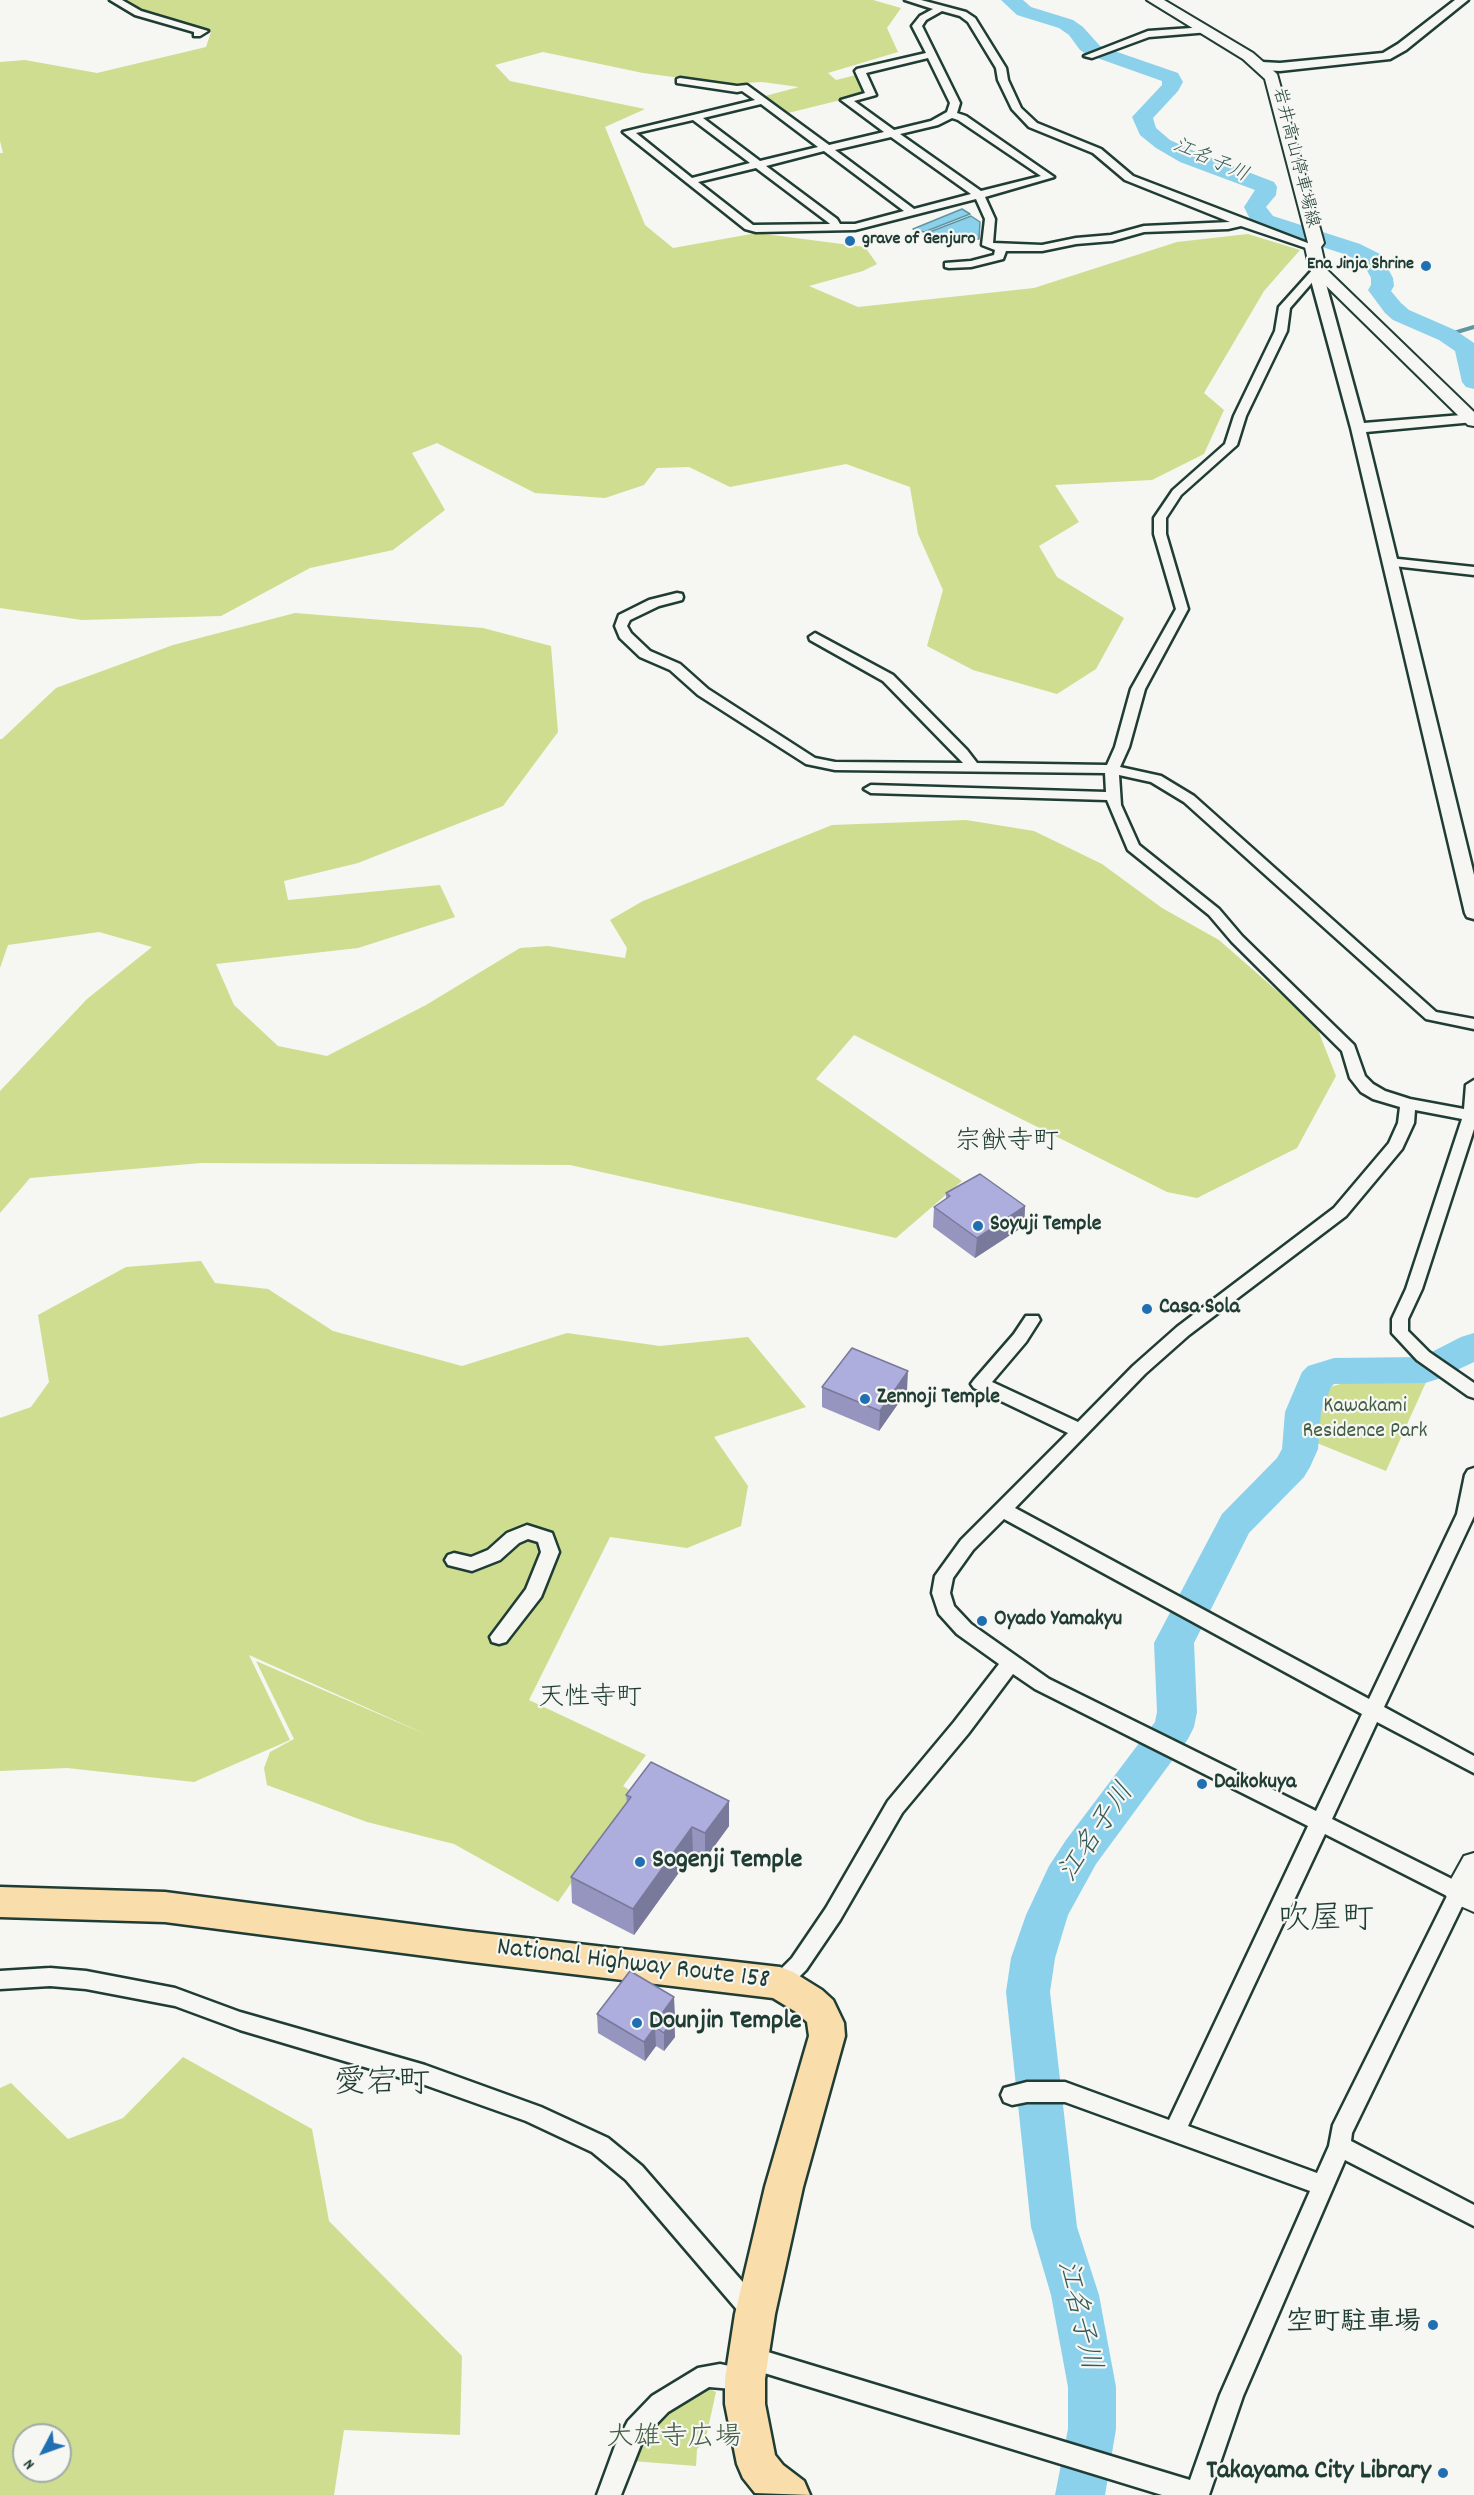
<!DOCTYPE html>
<meta charset="utf-8">
<style>
body{margin:0}
#map{position:relative;width:1474px;height:2495px;overflow:hidden;background:#f6f6f2;font-family:Dekko,sans-serif}
canvas{display:block}
.north{position:absolute;left:12px;top:2423px;width:60px;height:60px;box-sizing:border-box;background:#f6f6f2;border:2px solid #a0aca6;border-radius:50%;rotate:229deg;font-size:16px;font-weight:700;line-height:24px;text-align:center;color:#1f3d34}
.north::after{content:'';display:block;margin:auto;width:21px;height:27px;background:#1f6fb2;clip-path:polygon(50% 0,100% 100%,50% 72%,0 100%)}
</style>
<div id="map">
<canvas width="1474" height="2495"></canvas>
<div class="north">N</div>
</div>
<script>
const g = document.querySelector('canvas').getContext('2d');
g.lineJoin = 'round';
function fillPath(path, color) { g.fillStyle = color; g.fill(path, 'evenodd'); }
const poly = rows => new Path2D(rows.map(r => 'M' + r).join(''));
function strokePath(path, color, width, dash) { g.strokeStyle = color; g.lineWidth = width; g.lineCap = dash ? 'butt' : 'round'; g.setLineDash(dash || []); g.stroke(path); }
function write(font, color, halo, rows, align = 'center') {
  g.font = font + ' Dekko,"Klee One",sans-serif'; g.lineWidth = 4.5; g.setLineDash([]); g.textBaseline = 'middle'; g.strokeStyle = halo; g.fillStyle = color; for (const [text, x, y, turn = 0] of rows) {
    g.save(); g.translate(x, y); g.rotate((+turn || 0) * Math.PI / 180); g.textAlign = isNaN(turn) ? turn : align; if (halo) g.strokeText(text, 0, 0); g.fillText(text, 0, 0); g.restore();
  }
}
fillPath(poly([
 [124,0,873,0,901,8,887,28,898,52,828,73,836,80,856,75,864,92,861,95,788,113,765,96,799,87,762,82,726,84,643,73,543,52,495,65,510,81,645,109,605,127,645,225,673,248,757,233,865,247,877,264,863,271,809,286,858,307,1034,288,1177,242,1248,234,1300,250,1264,291,1204,393,1224,410,1204,454,1152,480,1055,485,1079,522,1039,546,1057,577,1124,618,1096,669,1057,694,973,670,927,646,943,590,918,534,910,487,846,464,730,487,689,467,657,468,644,485,605,498,535,493,437,443,412,453,445,510,393,550,310,568,221,616,82,620,0,608,0,153,3,153,0,141,0,62,25,60,97,73,206,47,211,32,128,6],
 [295,613,483,628,551,646,558,732,503,806,358,863,284,881,288,900,440,885,455,917,358,948,216,964,234,1005,278,1046,327,1056,426,1005,520,948,548,946,625,958,627,948,610,920,643,901,832,825,966,820,1034,831,1102,864,1162,908,1219,940,1316,1025,1336,1076,1297,1148,1197,1198,1167,1192,854,1035,816,1079,962,1181,896,1238,570,1165,201,1163,30,1178,0,1213,0,1091,87,999,152,947,99,932,8,945,0,968,0,739,2,739,56,688,173,645],
 [201,1261,215,1283,268,1289,333,1331,462,1366,567,1333,660,1346,748,1337,806,1407,714,1437,748,1486,741,1526,687,1548,610,1537,529,1700,646,1755,623,1786,634,1793,558,1902,454,1844,367,1822,267,1785,264,1768,270,1752,294,1739,256,1661,432,1737,249,1655,290,1740,194,1782,67,1768,0,1771,0,1418,31,1407,49,1382,38,1315,126,1267],
 [1427,1380,1386,1471,1312,1441,1316,1403,1330,1387,1344,1383],
 [183,2057,312,2129,329,2221,462,2356,460,2435,344,2430,334,2495,0,2495,0,2088,11,2083,68,2139,123,2118],
 [24,2435,60,2435,60,2471,24,2471],
 [706,2387,716,2392,705,2442,697,2449,696,2466,632,2461,633,2454,638,2454,639,2444,648,2431,686,2399]
]), '#cedd90');
const water = poly([
 [962,209,970,214,924,232,913,229,962,209],
 [971,216,980,222,979,239,950,241,927,233,971,216]
]);
fillPath(water, '#8bd1ec');
strokePath(water, '#6096a2', 1.5);
strokePath(poly([
 [1447,335,1474,327]
]), '#6096a2', 4);
fillPath(poly([
 [1001,0,1023,0,1031,7,1073,20,1083,27,1100,46,1178,73,1183,82,1178,91,1153,118,1156,128,1170,140,1196,152,1274,182,1277,187,1276,195,1266,207,1273,216,1360,244,1380,254,1393,278,1394,286,1391,291,1401,303,1409,310,1455,330,1474,343,1474,389,1466,387,1462,382,1455,351,1439,340,1393,320,1385,313,1368,290,1371,285,1371,278,1363,263,1344,254,1257,226,1252,223,1244,207,1255,190,1180,162,1156,148,1140,135,1132,117,1162,85,1162,81,1086,54,1080,50,1069,35,1059,28,1017,15,1001,0],
 [1474,1333,1474,1362,1438,1379,1425,1383,1334,1384,1331,1387,1321,1412,1318,1449,1310,1467,1304,1477,1249,1533,1194,1643,1197,1712,1194,1727,1188,1739,1096,1864,1068,1915,1055,1958,1050,1992,1077,2227,1099,2295,1116,2387,1116,2429,1105,2495,1055,2495,1068,2429,1068,2387,1051,2295,1031,2227,1006,1992,1011,1958,1026,1915,1049,1866,1066,1840,1155,1722,1157,1712,1154,1643,1222,1514,1277,1458,1282,1449,1285,1412,1302,1372,1308,1366,1334,1358,1422,1357,1461,1337,1474,1333]
]), '#8bd1ec');
const minor = poly([
 [110,0,122,0,141,11,208,31,200,36,194,36,194,32,135,15,110,0],
 [905,0,921,0,966,12,975,18,1006,68,1008,80,1021,108,1037,123,1101,149,1133,176,1318,247,1313,250,1309,249,1241,226,1228,229,1144,232,1112,241,1076,244,1042,251,1006,251,1003,259,971,267,949,268,945,267,945,263,971,261,994,255,995,250,982,245,985,219,976,199,855,230,756,232,745,229,623,132,755,100,742,91,737,92,677,83,677,79,680,78,737,86,747,85,829,145,884,132,841,100,865,93,855,71,857,69,926,53,912,26,920,16,933,9,905,0],
 [942,11,960,16,968,22,996,68,998,80,1012,109,1029,127,1093,153,1125,180,1230,222,1144,226,1111,235,1076,238,1042,245,993,243,995,219,985,197,1054,177,966,116,957,113,960,103,922,26,926,20,942,11],
 [928,58,950,103,947,112,931,121,894,130,854,101,876,95,866,73,928,58],
 [761,104,818,147,760,161,703,118,761,104],
 [952,118,958,120,1041,176,981,191,900,134,938,125,952,118],
 [693,120,750,163,692,178,636,133,693,120],
 [891,137,971,194,914,209,835,150,891,137],
 [824,151,904,211,855,224,840,224,837,219,766,166,824,151],
 [756,168,829,223,830,224,753,225,698,182,756,168],
 [1206,27,1209,28,1209,32,1149,37,1092,58,1084,56,1148,31,1206,27],
 [1318,267,1323,270,1290,308,1287,331,1246,416,1237,445,1181,495,1166,518,1166,534,1188,609,1145,689,1129,747,1120,767,1161,776,1194,796,1436,1012,1474,1019,1474,1029,1426,1019,1184,802,1151,782,1119,775,1121,805,1139,845,1219,909,1242,936,1354,1045,1365,1076,1373,1084,1385,1091,1410,1099,1464,1109,1466,1085,1474,1080,1474,1129,1422,1289,1408,1319,1408,1331,1429,1352,1474,1383,1474,1398,1468,1396,1417,1360,1392,1333,1392,1319,1406,1289,1462,1119,1415,1110,1414,1123,1402,1149,1346,1216,1189,1335,1145,1374,1015,1508,1369,1699,1457,1514,1465,1475,1468,1470,1474,1468,1474,1516,1384,1707,1474,1756,1474,1773,1377,1722,1332,1819,1466,1886,1469,1892,1352,2133,1351,2141,1474,2205,1474,2226,1345,2160,1243,2396,1209,2495,1162,2495,748,2368,740,2365,737,2357,740,2349,748,2346,1190,2480,1220,2395,1310,2191,1065,2102,1027,2102,1012,2105,1004,2102,1001,2095,1004,2088,1027,2082,1065,2082,1169,2120,1308,1826,1035,1689,1013,1674,968,1734,902,1813,840,1920,806,1970,787,1989,780,1992,773,1989,770,1983,773,1977,792,1958,826,1908,888,1801,954,1722,999,1664,957,1634,939,1614,932,1593,935,1576,961,1540,1068,1433,974,1388,971,1384,974,1380,1014,1334,1026,1316,1038,1316,1040,1320,1026,1342,992,1382,1078,1422,1133,1366,1177,1327,1334,1208,1389,1143,1398,1123,1400,1107,1373,1099,1361,1092,1350,1078,1342,1051,1232,942,1209,915,1128,850,1107,800,871,793,864,789,871,785,1106,792,1105,773,835,770,806,764,698,695,670,670,640,657,620,638,615,626,619,615,649,600,677,593,682,594,683,597,682,600,659,606,630,620,627,626,631,633,650,651,680,664,708,689,815,758,835,762,963,763,883,681,810,640,809,637,815,633,893,675,967,750,977,763,1107,765,1115,747,1131,689,1176,609,1154,534,1154,518,1173,490,1225,444,1234,416,1275,331,1279,307,1314,268,1318,267],
 [1004,1519,1362,1714,1316,1811,1049,1679,971,1624,954,1606,950,1593,953,1578,973,1550,1004,1519],
 [1325,1834,1447,1896,1333,2125,1329,2146,1317,2173,1188,2126,1325,1834],
 [1389,558,1474,567,1474,575,1385,565,1383,562,1385,559,1389,558],
 [527,1525,552,1533,559,1552,541,1597,506,1642,499,1644,492,1642,490,1637,526,1589,541,1552,538,1542,528,1539,519,1543,500,1560,472,1571,448,1565,445,1560,448,1555,454,1553,471,1557,488,1550,507,1533,527,1525],
 [50,1968,86,1971,175,1988,240,2012,425,2065,541,2107,608,2138,642,2166,761,2303,764,2311,761,2319,753,2322,745,2319,626,2180,592,2152,526,2121,425,2085,240,2030,175,2006,86,1989,50,1986,0,1989,0,1971,50,1968],
 [720,2364,753,2371,757,2379,753,2387,745,2390,709,2387,668,2412,644,2437,621,2495,597,2495,615,2446,628,2421,652,2396,698,2368,720,2364]
]);
const tertiary = poly([
 [1455,0,1468,0,1406,50,1390,59,1280,71,1262,70,1256,66,1262,62,1280,63,1383,53,1398,44,1455,0],
 [1318,266,1325,270,1326,284,1364,423,1474,414,1474,422,1366,432,1474,875,1474,919,1467,917,1465,913,1351,428,1312,284,1311,270,1318,266]
]);
const secondary = poly([
 [1147,0,1164,0,1253,53,1277,74,1324,243,1321,247,1326,269,1474,412,1474,426,1468,425,1310,270,1305,247,1308,243,1265,79,1243,59,1147,0],
 [1474,1853,1474,1912,1449,1901,1444,1892,1464,1856,1474,1853]
]);
const trunk = poly([
 [0,1887,165,1892,464,1931,780,1967,793,1972,822,1990,833,2000,844,2023,845,2036,803,2187,775,2314,765,2379,765,2404,775,2455,783,2465,804,2481,810,2495,755,2493,743,2478,737,2464,725,2404,725,2379,735,2314,765,2187,809,2036,807,2022,796,2012,773,1998,464,1961,165,1922,0,1917,0,1887]
]);
strokePath(minor, '#1f3d34', 5);
strokePath(tertiary, '#1f3d34', 5);
strokePath(secondary, '#1f3d34', 4);
strokePath(trunk, '#1f3d34', 5);
fillPath(minor, '#f6f6f2');
fillPath(tertiary, '#f6f6f2');
fillPath(secondary, '#f6f6f2');
fillPath(trunk, '#f9deab');
fillPath(poly([
 [946,1193,1025,1206,1024,1226,975,1258,933,1227,934,1207,946,1199],
 [822,1387,907,1391,879,1431,822,1407],
 [626,1795,729,1801,729,1826,705,1859,693,1853,634,1935,572,1903,571,1877,627,1803],
 [597,2014,675,2016,673,2018,674,2018,675,2037,664,2051,656,2046,645,2061,598,2033]
]), '#9595bf');
fillPath(poly([
 [1025,1206,1024,1226,975,1258,977,1238],
 [908,1371,907,1391,879,1431,880,1411],
 [729,1801,729,1826,705,1859,705,1833],
 [692,1827,693,1853,634,1935,633,1909],
 [674,1997,675,2016,664,2031,663,2012],
 [674,2018,675,2037,664,2051,664,2033],
 [655,2027,656,2046,645,2061,644,2042]
]), '#79799b');
const building = poly([
 [980,1174,1025,1206,977,1238,934,1207,950,1196,946,1193,980,1174],
 [852,1348,908,1371,880,1411,822,1387,852,1348],
 [651,1762,729,1801,705,1833,692,1827,633,1909,571,1877,631,1797,626,1795,651,1762],
 [630,1971,674,1997,663,2012,674,2018,664,2033,655,2027,644,2042,597,2014,630,1971]
]);
fillPath(building, '#adadde');
strokePath(building, '#79799b', 1.5);
for (const [x, y, r, color] of [
 [850,241,6,"#1f6fb2"],
 [1426,266,6,"#1f6fb2"],
 [978,1226,6,"#1f6fb2"],
 [1147,1309,6,"#1f6fb2"],
 [865,1399,6,"#1f6fb2"],
 [982,1621,6,"#1f6fb2"],
 [1202,1784,6,"#1f6fb2"],
 [640,1862,6,"#1f6fb2"],
 [637,2023,6,"#1f6fb2"],
 [1433,2325,6,"#1f6fb2"],
 [1443,2473,6,"#1f6fb2"]
]) { const dot = new Path2D(); dot.arc(x, y, r, 0, 2 * Math.PI); g.fillStyle = color; g.fill(dot); strokePath(dot, '#f6f6f2', 2); }
write('18px', '#1f3d34', '#f6f6f2', [
 ["岩井高山停車場線",1294,158,76]
]);
write('bold 18px', '#1f3d34', '#f6f6f2', [
 ["grave of Genjuro",862,241],
 ["Ena Jinja Shrine",1414,266,"right"]
], 'left');
write('italic 20px', '#355b59', '#f6f6f2', [
 ["江名子川",1210,162,24]
]);
write('bold 22px', '#1f3d34', '#f6f6f2', [
 ["Soyuji Temple",990,1226],
 ["Casa Sola",1159,1309],
 ["Zennoji Temple",877,1399],
 ["Oyado Yamakyu",994,1621],
 ["Daikokuya",1214,1784]
], 'left');
write('22px', '#425d46', '#f6f6f2', [
 ["Kawakami",1365,1408],
 ["Residence Park",1365,1433]
]);
write('26px', '#1f3d34', '#f6f6f2', [
 ["宗猷寺町",1007,1144],
 ["天性寺町",590,1700]
]);
write('bold 27px', '#1f3d34', '#f6f6f2', [
 ["Sogenji Temple",652,1862],
 ["Dounjin Temple",649,2023],
 ["空町駐車場",1421,2325,"right"],
 ["Takayama City Library",1431,2473,"right"]
], 'left');
write('27px', '#1f3d34', '#f6f6f2', [
 ["National Highway Route 158",633,1966,7]
]);
write('27px', '#425d46', '#f6f6f2', [
 ["大雄寺広場",674,2440]
]);
write('italic 28px', '#355b59', '#f6f6f2', [
 ["江名子川",1099,1834,-56],
 ["江名子川",1076,2316,77]
]);
write('32px', '#1f3d34', '#f6f6f2', [
 ["吹屋町",1326,1923],
 ["愛宕町",382,2087]
]);
</script>
